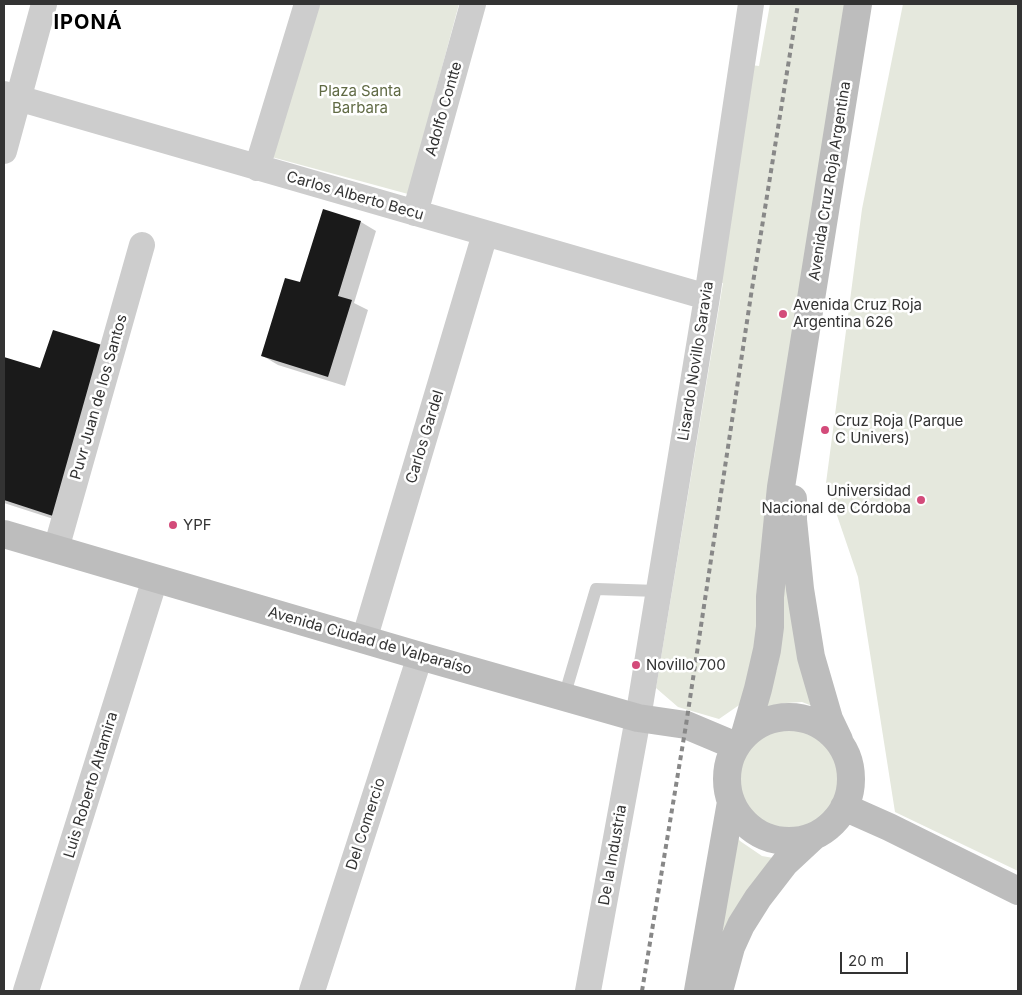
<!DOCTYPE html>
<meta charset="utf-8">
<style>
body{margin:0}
#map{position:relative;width:1022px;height:995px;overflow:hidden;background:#fff;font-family:Inter,sans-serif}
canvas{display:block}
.frame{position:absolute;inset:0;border:5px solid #333;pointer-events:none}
.scale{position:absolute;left:840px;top:952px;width:68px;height:22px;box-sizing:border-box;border:2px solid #333;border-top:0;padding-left:6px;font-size:15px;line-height:18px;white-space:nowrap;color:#333;-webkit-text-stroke:4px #fff;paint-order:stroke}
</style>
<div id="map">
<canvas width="1022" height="995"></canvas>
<div class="frame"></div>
<div class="scale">20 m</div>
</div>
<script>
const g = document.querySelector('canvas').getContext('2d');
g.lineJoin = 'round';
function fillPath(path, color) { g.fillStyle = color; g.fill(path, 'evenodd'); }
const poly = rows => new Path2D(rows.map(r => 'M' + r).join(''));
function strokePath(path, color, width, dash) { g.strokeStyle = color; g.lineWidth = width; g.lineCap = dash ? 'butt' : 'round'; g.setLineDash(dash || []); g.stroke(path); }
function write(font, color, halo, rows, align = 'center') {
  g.font = font + ' Inter,sans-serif'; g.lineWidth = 5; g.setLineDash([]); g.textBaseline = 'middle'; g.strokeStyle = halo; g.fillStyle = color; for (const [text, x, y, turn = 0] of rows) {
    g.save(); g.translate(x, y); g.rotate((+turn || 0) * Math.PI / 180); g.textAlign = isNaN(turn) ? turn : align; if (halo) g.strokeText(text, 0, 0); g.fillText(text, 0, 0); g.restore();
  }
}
fillPath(poly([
 [316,4,459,4,408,194,268,156],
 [770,4,850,4,765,604,745,701,719,719,678,707,656,688,723,283,715,282,751,65,759,66],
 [903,4,1018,4,1018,871,895,812,858,577,826,483,862,209],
 [786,500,815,707,802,702,786,703,774,705,760,714,777,669,780,650],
 '738 780a52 52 0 1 1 104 0a52 52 0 1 1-104 0Z',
 [730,829,740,841,762,856,779,859,718,955]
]), '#e5e8dd');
fillPath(poly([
 [361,222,376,231,354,303,368,310,345,386,278,365,263,356,301,284],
 [4,358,41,370,69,524,4,503]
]), '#0003');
fillPath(poly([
 [323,209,361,221,338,296,352,300,328,377,261,356,285,278,300,282],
 [53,330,105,346,53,516,4,500,4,357,40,368]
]), '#1a1a1a');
strokePath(poly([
 [564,697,596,589,658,591]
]), '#cdcdcd', 12);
strokePath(poly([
 [4,94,707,297],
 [4,151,44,4],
 [257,168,307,4],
 [415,213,473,4],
 [56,549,142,245],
 [364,640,485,234],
 [26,991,155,579],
 [312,991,420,656],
 [588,991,638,718,707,297,751,4]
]), '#cdcdcd', 26);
strokePath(poly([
 [793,499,793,520,800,589,811,657,829,719,839,740],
 [4,534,420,656,638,718,686,725,736,746],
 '727 779a62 62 0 1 1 124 0a62 62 0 1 1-124 0Z',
 [745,734,758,689,767,650,770,627,770,597,781,487,858,4],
 [844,807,889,827,1018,891],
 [698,991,731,802],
 [719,991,731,947,741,925,758,898,785,863,814,836]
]), '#bdbdbd', 28);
strokePath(poly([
 [642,991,686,725,751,295,798,4]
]), '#888', 4, [5, 4]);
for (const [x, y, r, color] of [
 [783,314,5,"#d34b7a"],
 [825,430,5,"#d34b7a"],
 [921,500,5,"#d34b7a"],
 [173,525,5,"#d34b7a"],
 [636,665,5,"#d34b7a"]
]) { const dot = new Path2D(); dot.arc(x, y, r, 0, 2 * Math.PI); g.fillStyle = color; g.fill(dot); strokePath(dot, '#fff', 2); }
write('15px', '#606a44', '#fff', [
 ["Plaza Santa",360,91],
 ["Barbara",360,108]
]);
write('15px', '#333', '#fff', [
 ["Adolfo Contte",444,109,-74],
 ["Avenida Cruz Roja Argentina",830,181,-81],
 ["Carlos Alberto Becu",355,196,16],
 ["Lisardo Novillo Saravia",696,361,-81],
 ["Puvr Juan de los Santos",99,397,-74],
 ["Carlos Gardel",425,437,-73],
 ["Avenida Ciudad de Valparaíso",370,641,16],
 ["Luis Roberto Altamira",91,785,-73],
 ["Del Comercio",366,824,-72],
 ["De la Industria",613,855,-80]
]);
write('15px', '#333', '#fff', [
 ["Avenida Cruz Roja",793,305],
 ["Argentina 626",793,322],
 ["Cruz Roja (Parque",835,421],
 ["C Univers)",835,438],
 ["Universidad",911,491,"right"],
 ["Nacional de Córdoba",911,508,"right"],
 ["YPF",183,525],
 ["Novillo 700",646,665]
], 'left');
g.letterSpacing = '1px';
write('bold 20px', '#000', '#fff', [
 ["IPONÁ",88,23]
]);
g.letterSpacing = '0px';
</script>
